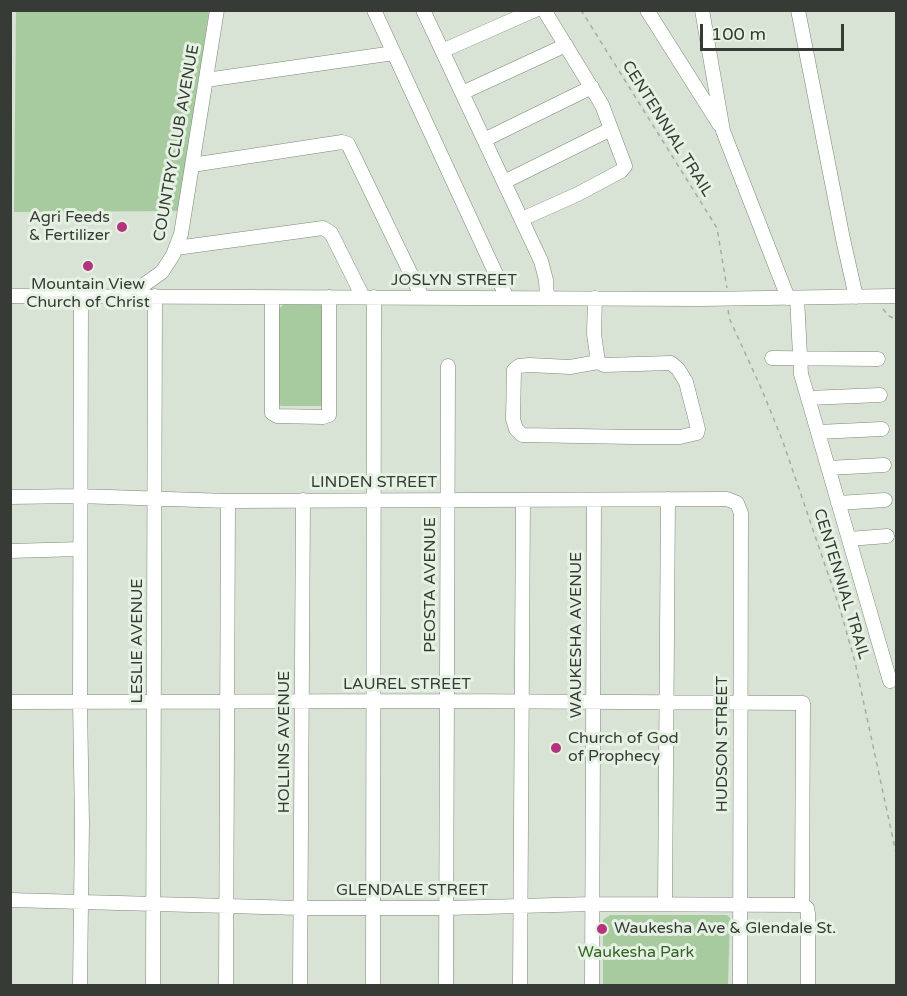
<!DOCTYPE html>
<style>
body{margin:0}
#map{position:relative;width:907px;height:996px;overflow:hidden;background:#d8e3d5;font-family:"Varela Round",sans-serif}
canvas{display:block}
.frame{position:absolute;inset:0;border:12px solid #373b35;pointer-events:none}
.scale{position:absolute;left:700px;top:24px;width:144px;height:27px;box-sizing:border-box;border:3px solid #373b35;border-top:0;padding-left:8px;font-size:18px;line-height:21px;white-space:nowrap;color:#373b35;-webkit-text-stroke:4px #e5f1e2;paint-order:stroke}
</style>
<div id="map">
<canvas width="907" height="996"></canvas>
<div class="frame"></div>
<div class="scale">100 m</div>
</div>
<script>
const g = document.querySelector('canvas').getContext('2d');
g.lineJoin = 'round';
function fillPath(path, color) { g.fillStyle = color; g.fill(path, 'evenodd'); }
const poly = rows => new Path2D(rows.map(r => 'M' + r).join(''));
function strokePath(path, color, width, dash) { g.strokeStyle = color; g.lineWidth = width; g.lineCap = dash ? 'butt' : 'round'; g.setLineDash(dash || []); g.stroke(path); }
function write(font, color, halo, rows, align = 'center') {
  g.font = font + ' "Varela Round",sans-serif'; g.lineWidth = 6; g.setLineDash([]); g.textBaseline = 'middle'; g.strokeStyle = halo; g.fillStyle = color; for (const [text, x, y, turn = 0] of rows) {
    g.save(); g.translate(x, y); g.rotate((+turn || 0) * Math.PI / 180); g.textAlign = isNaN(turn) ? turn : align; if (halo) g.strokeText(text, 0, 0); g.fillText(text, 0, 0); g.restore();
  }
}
fillPath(poly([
 [16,11,209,11,180,211,14,212],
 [284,304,320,304,324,309,324,405,322,406,281,406,279,404,279,309],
 [610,915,727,915,730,918,728,985,603,985,603,920]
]), '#a8ca9f');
const minor = poly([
 [374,10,507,298],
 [423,10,541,261,546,280,547,298],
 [647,10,719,124],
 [702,10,723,131,788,298],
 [798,10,843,239,856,297],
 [442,51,535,10],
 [206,80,394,53],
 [462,93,566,45],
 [484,140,592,87],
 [192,165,342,142,348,144,422,297],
 [504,182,611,129],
 [522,219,578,194,621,171,625,166,602,105,544,10],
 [176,248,323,228,331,233,363,297],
 [10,296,701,299,896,296],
 [128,296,162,272,173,255,181,234,217,10],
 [272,297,272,413,277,416,323,417,329,415,329,297],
 [595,298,594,334,598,362],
 [797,298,801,374,890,681],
 [772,358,878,359],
 [598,362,604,365,671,363,678,369,686,382,698,429,697,433,680,437,633,437,522,435,516,429,513,419,514,370,519,366,529,365,570,367,598,362],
 [808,398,880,395],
 [818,432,882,429],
 [828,468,884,465],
 [10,497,78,496,228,501,727,499,737,503,741,513,740,986],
 [838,503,885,500],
 [849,539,887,536],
 [10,551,80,549],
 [10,702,446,701,803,703,802,905],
 [10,900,300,908,448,908,592,904,802,905,807,908,808,914,808,986],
 [665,904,668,499],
 [80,986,82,823,80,702,81,296],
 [153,986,155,296],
 [226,986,228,501],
 [300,986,303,500],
 [373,986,374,297],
 [446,986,448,366],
 [520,986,523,500],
 [592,986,594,500]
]);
strokePath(minor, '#7d877a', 15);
strokePath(poly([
 [581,10,717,228,727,288],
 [883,309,889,316,896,319],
 [728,310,730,320,762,390,783,442,840,609,855,662,896,853]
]), '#a5ada2', 1.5, [4.5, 4.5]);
strokePath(minor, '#fff', 14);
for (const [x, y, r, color] of [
 [122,227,6,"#b3337e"],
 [88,266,6,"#b3337e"],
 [556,748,6,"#b3337e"],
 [602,929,6,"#b3337e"]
]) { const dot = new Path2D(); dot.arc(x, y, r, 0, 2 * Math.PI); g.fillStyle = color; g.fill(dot); strokePath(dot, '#e5f1e2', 2); }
write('16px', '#373b35', '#e5f1e2', [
 ["CENTENNIAL TRAIL",667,129,58],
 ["COUNTRY CLUB AVENUE",177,143,-80],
 ["JOSLYN STREET",454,281],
 ["LINDEN STREET",374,483],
 ["CENTENNIAL TRAIL",841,584,73],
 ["PEOSTA AVENUE",431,585,-90],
 ["WAUKESHA AVENUE",577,635,-90],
 ["LESLIE AVENUE",138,641,-90],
 ["LAUREL STREET",407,685],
 ["HOLLINS AVENUE",285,742,-90],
 ["HUDSON STREET",723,744,-90],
 ["GLENDALE STREET",412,891]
]);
write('16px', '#373b35', '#e5f1e2', [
 ["Agri Feeds",110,218,"right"],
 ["& Fertilizer",110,236,"right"],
 ["Mountain View",88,285,"center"],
 ["Church of Christ",88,303,"center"],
 ["Church of God",568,739],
 ["of Prophecy",568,757],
 ["Waukesha Ave & Glendale St.",614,929]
], 'left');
write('16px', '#336425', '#e5f1e2', [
 ["Waukesha Park",636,953]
]);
</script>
